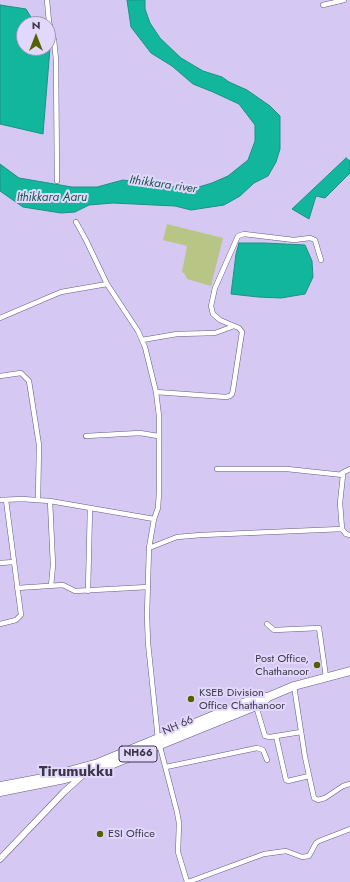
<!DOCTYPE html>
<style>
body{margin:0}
#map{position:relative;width:350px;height:882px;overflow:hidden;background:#d5c9f4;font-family:Jost,sans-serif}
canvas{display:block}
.north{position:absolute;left:16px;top:16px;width:40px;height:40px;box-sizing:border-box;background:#e1d8fb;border:1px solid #9f97b3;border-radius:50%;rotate:0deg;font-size:11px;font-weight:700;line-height:16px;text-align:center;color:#3b3647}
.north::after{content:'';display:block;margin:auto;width:14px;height:18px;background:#556101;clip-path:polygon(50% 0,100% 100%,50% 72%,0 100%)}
</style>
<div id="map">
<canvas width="350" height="882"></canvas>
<div class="north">N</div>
</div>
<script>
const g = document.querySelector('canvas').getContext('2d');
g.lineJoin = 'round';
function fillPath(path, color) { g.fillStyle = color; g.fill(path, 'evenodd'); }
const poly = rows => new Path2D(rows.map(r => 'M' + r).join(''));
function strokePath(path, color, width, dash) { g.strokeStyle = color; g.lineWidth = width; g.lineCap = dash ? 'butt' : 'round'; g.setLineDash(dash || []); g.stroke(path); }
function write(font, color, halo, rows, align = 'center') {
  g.font = font + ' Jost,sans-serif'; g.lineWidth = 4; g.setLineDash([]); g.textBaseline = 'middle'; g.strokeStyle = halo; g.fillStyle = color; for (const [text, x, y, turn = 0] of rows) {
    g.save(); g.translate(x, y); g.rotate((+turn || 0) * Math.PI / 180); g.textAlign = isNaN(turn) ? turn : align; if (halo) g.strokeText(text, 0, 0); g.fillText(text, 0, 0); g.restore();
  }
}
fillPath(poly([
 [167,224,223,238,211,286,187,279,185,274,182,272,187,246,163,240]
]), '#b8c584');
const water = poly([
 [127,0,145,0,145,9,150,23,160,38,181,58,203,71,222,77,229,82,247,90,270,106,280,116,280,149,276,162,268,176,254,183,240,196,224,205,191,210,175,206,113,203,89,205,75,212,61,213,23,207,0,191,0,164,19,178,72,187,97,187,123,180,192,189,212,183,228,176,248,160,255,141,255,125,239,104,213,92,193,84,172,66,151,53,131,27,127,0],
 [0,5,26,9,35,24,24,24,24,48,48,48,48,45,50,48,43,134,0,124,0,5],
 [346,158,350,161,350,173,325,198,316,196,309,219,292,209,346,158],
 [239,243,264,243,305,245,312,261,313,277,305,294,281,298,258,297,231,294,236,254,239,243]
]);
fillPath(water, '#11b69d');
strokePath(water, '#1e9083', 1);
const street = poly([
 [47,0,49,22,54,40,56,60,57,181],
 [323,5,344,0],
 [107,284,138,331,145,347,156,392,159,416,159,492,158,508,154,519,149,548,147,615,148,643,158,739,177,812,179,823,178,852,187,882],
 [0,318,61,292,107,284,86,240,76,222],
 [142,340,177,334,215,333,234,326],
 [0,376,21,373,29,381,39,445,38,500],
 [156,392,226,397,230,396,232,394,233,390,242,332,239,328,220,320,213,314,211,306,215,288,238,236,244,234,294,240,310,238,315,240,321,260],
 [86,436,140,433,158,436],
 [217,469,287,469,343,475,342,473,350,469],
 [0,500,22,499,50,501,154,519],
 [50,501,53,565,51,586],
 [342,529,340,503,343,475],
 [149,548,177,537,201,535,342,529,346,534,350,535],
 [0,563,14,562],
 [17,588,63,585,75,591,148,587],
 [88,591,90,508],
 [0,624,16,620,21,615,6,500],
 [267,624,274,630,319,628,326,677],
 [294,686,305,757,314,798,318,800,325,798,343,786,350,784],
 [256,706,265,736,270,737,301,732],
 [276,736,286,780,288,781,309,776],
 [166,767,257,748,263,750,267,760],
 [188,882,264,854,286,851,302,857,309,856,316,843,319,841,350,829]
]);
const secondary = poly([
 [0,859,64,792,84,774]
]);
const highway = poly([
 [0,786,43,778,98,763,258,697,268,697],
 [0,792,65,779,113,764,261,704,268,697,294,686,350,671]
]);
strokePath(street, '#665b80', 5.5);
strokePath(secondary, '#665b80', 7);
strokePath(highway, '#665b80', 9);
strokePath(street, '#fff', 4.5);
strokePath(secondary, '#fff', 6);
strokePath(highway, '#fff', 8);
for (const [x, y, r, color] of [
 [317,665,4,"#556101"],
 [191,699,4,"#556101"],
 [100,834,4,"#556101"]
]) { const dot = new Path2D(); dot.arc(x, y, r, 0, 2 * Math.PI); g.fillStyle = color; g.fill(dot); strokePath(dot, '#e1d8fb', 1.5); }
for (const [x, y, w] of [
 [138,754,38]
]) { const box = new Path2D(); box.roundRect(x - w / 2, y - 8, w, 16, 3); g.fillStyle = '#e1d8fb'; g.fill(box); strokePath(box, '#3b3647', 1); }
write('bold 10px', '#3b3647', null, [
 ["NH66",138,754]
]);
write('11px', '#3b3647', '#e1d8fb', [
 ["Post Office,",309,659,"right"],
 ["Chathanoor",309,672,"right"],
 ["KSEB Division",199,693],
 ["Office Chathanoor",199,706],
 ["ESI Office",108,834]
], 'left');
write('11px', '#3b3647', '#e1d8fb', [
 ["NH 66",178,726,-23]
]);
write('italic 12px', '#1c564b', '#e1d8fb', [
 ["Ithikkara river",163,185,8],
 ["Ithikkara Aaru",52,198]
]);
write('bold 15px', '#3b3647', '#e1d8fb', [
 ["Tirumukku",76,772]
]);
</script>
